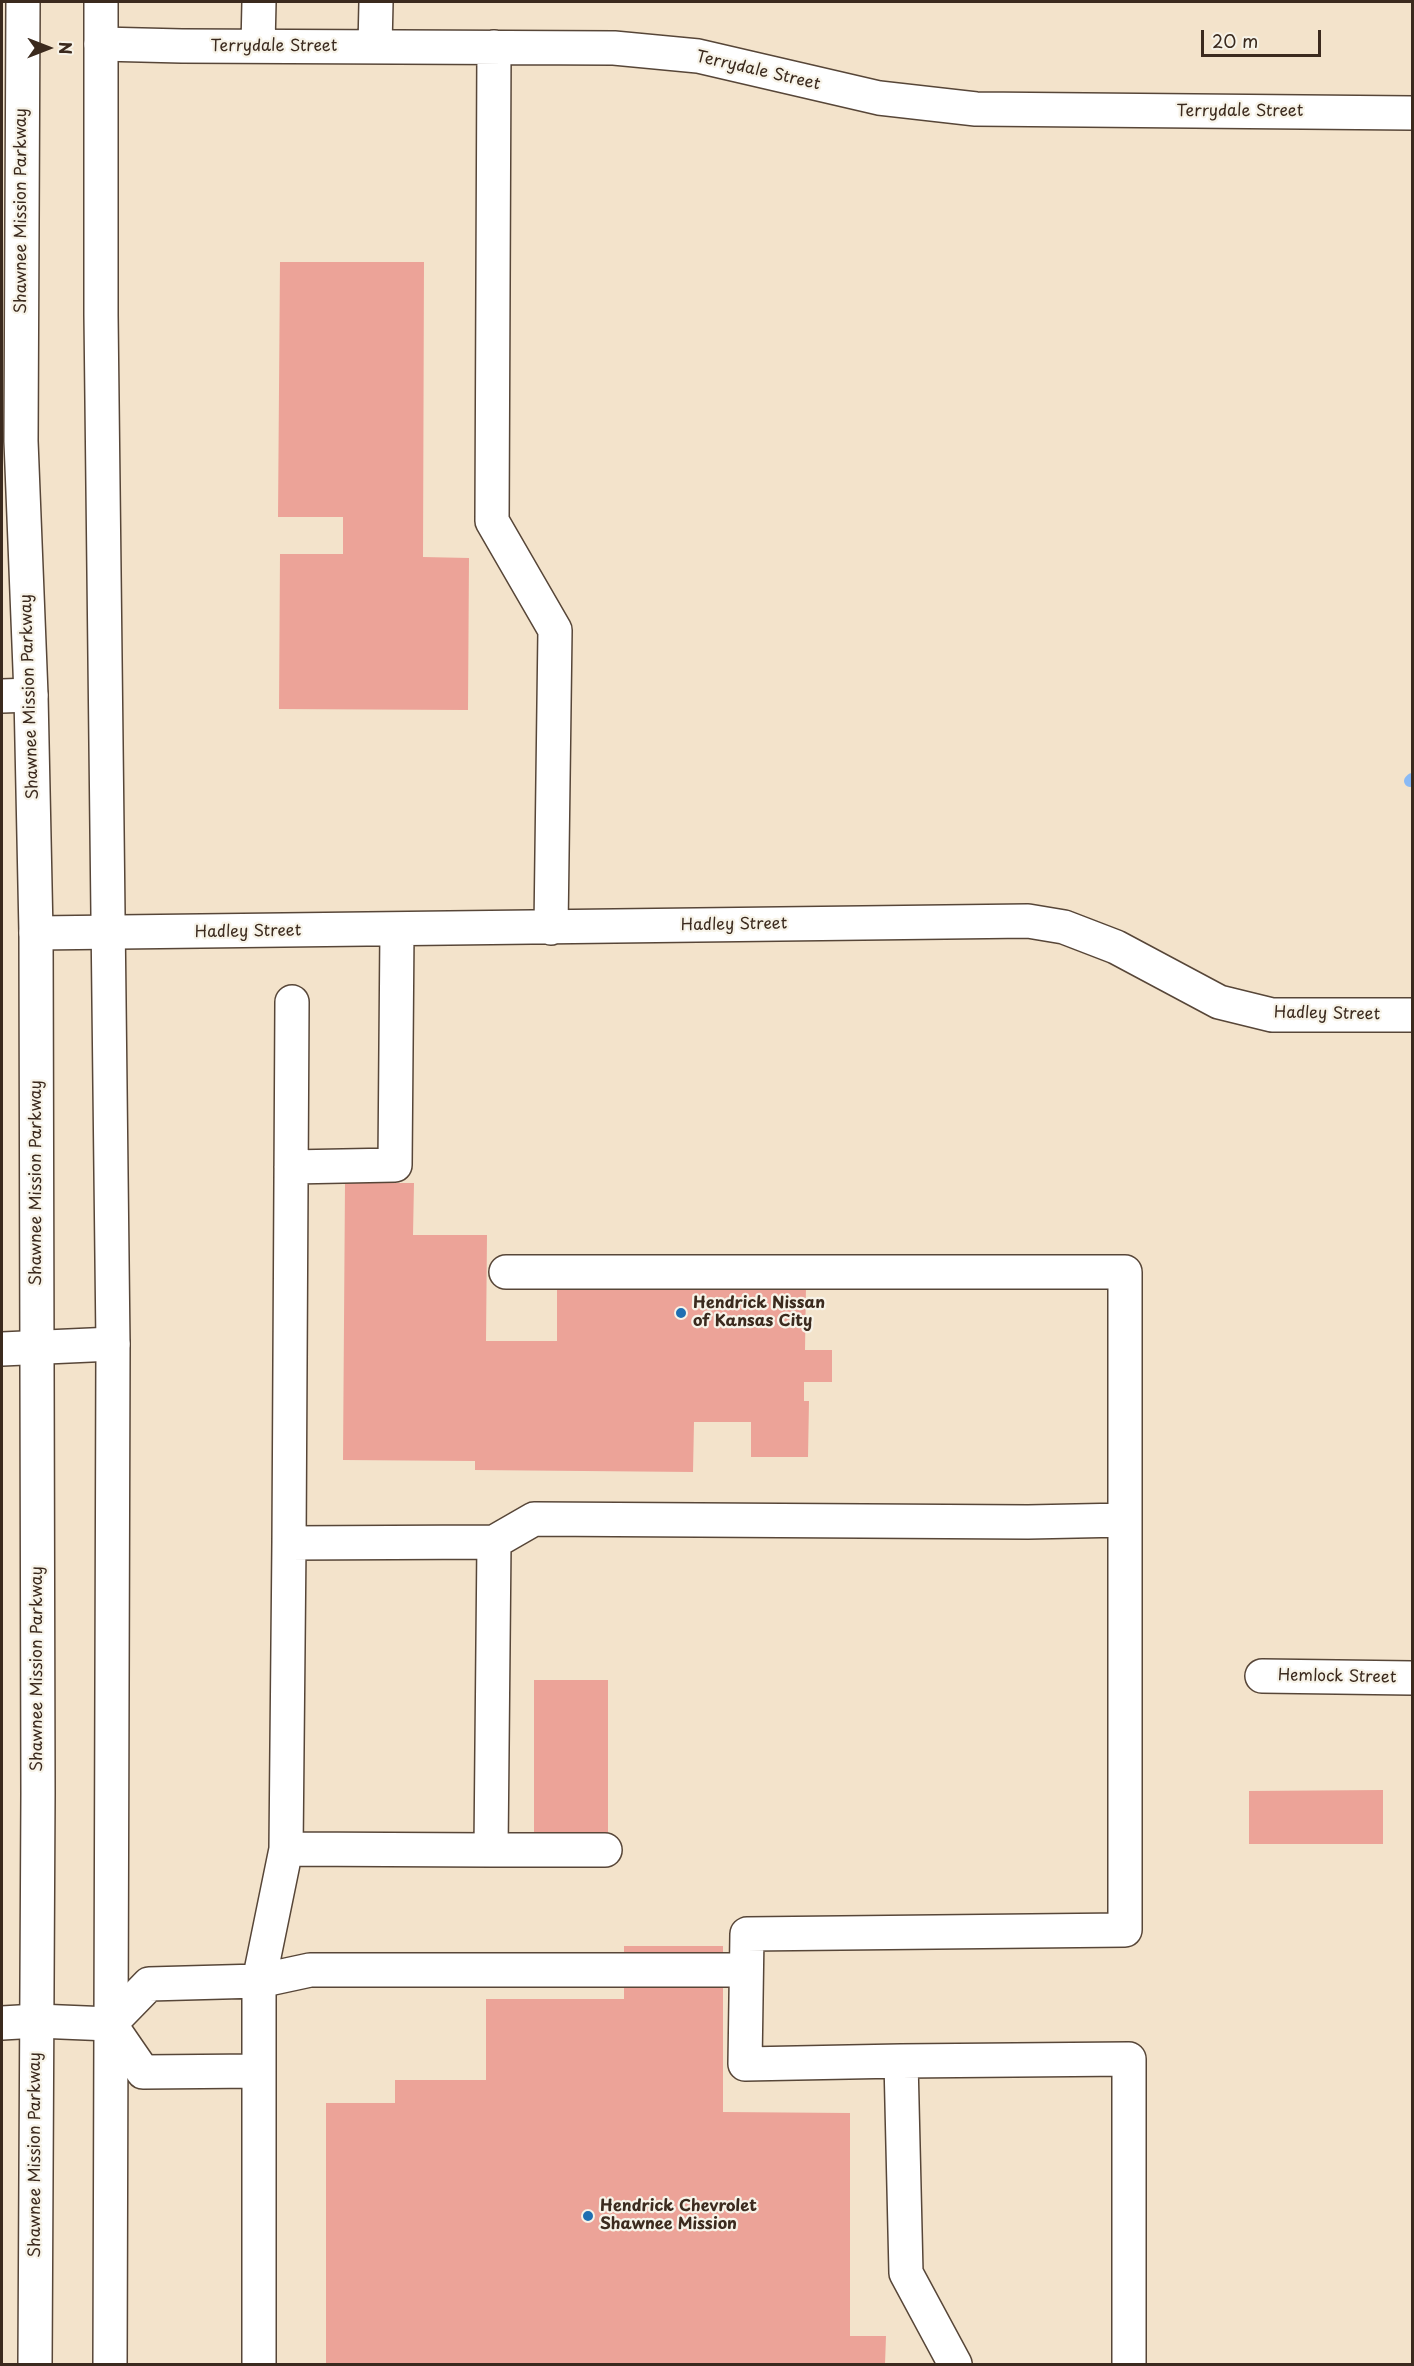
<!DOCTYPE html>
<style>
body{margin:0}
#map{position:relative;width:1414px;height:2366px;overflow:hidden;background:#f3e3cb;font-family:"Playpen Sans",sans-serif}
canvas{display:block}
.frame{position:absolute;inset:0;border:3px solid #3b2a1e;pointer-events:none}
.north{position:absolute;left:18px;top:18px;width:60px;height:60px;-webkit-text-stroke:4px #f7f3e8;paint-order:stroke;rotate:90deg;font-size:16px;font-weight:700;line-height:24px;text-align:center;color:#3b2a1e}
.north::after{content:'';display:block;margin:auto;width:21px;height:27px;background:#3b2a1e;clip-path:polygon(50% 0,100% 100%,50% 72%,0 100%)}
.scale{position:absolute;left:1201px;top:30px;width:120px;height:27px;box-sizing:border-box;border:3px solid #3b2a1e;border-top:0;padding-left:8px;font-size:18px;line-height:21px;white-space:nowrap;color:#3b2a1e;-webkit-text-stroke:4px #f7f3e8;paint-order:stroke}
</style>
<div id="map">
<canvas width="1414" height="2366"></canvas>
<div class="frame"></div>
<div class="north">N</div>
<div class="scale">20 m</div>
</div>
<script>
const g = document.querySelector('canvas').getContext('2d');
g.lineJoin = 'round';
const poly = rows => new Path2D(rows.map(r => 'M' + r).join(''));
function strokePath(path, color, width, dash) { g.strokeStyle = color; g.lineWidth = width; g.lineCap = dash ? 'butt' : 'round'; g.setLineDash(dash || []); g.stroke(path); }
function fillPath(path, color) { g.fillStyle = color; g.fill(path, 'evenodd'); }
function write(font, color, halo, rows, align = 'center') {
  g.font = font + ' "Playpen Sans",sans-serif'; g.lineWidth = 4.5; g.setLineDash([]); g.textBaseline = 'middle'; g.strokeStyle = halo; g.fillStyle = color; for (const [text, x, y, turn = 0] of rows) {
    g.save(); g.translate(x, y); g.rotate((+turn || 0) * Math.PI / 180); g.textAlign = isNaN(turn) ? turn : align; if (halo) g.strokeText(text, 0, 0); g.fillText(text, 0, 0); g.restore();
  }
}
strokePath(poly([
 [1410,781,1412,779]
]), '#8abaf5', 12);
fillPath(poly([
 [280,262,424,262,423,557,469,558,468,710,279,709,280,554,343,554,343,517,278,517],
 [345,1183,414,1183,413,1235,487,1235,486,1341,557,1341,557,1285,806,1286,805,1350,832,1350,832,1382,804,1382,804,1401,809,1401,808,1457,751,1457,751,1422,694,1422,693,1472,475,1470,475,1461,343,1460],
 [534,1680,608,1680,608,1836,534,1836],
 [1383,1790,1383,1844,1249,1844,1249,1791],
 [624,1946,723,1946,723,2112,850,2113,850,2336,886,2336,885,2364,326,2364,326,2103,395,2103,395,2080,486,2080,486,1999,624,1999]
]), '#eca398');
const minor = poly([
 [101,44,182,46,614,48,698,56,879,98,976,109,1412,113],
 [258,46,259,2],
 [375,47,376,2],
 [494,47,492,521,555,630,551,928],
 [2,696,31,695],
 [36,933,1028,921,1064,927,1116,947,1219,1002,1272,1015,1412,1015],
 [291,1167,395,1165,397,930],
 [506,1272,1125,1272,1125,1930,747,1934,745,2064,901,2061,906,2273,955,2364],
 [2,1349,113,1344],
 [289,1543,292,1002],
 [1262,1676,1412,1678],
 [286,1849,491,1850,494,1542],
 [491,1850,605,1850],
 [2,2023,37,2021,110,2024],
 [110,2024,149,1984,259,1981,310,1970,746,1970],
 [110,2024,143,2072,259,2071],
 [901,2061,1129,2059,1129,2364],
 [259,2364,259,1981,286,1849,289,1543,494,1542,534,1519,1028,1522,1125,1520]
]);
const highway = poly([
 [23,2,21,441,31,695,36,933,38,1793,35,2364],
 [101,2,101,315,113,1344,110,2364]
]);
strokePath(minor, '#574638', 36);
strokePath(highway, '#574638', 36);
strokePath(minor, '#fff', 33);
strokePath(highway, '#fff', 33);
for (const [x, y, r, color] of [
 [681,1313,6,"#1f6fb2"],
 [588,2216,6,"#1f6fb2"]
]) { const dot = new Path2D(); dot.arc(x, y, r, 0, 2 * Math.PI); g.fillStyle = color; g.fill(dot); strokePath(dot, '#f7f3e8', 2); }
write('16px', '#3b2a1e', '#f7f3e8', [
 ["Terrydale Street",274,47],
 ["Terrydale Street",758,71,13],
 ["Terrydale Street",1240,112],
 ["Shawnee Mission Parkway",22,211,-90],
 ["Shawnee Mission Parkway",30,697,-92],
 ["Hadley Street",734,925,-1],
 ["Hadley Street",248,932,-1],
 ["Hadley Street",1327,1014,1],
 ["Shawnee Mission Parkway",37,1183,-90],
 ["Shawnee Mission Parkway",38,1669,-90],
 ["Hemlock Street",1337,1677,1],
 ["Shawnee Mission Parkway",36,2155,-90]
]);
write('bold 16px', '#3b2a1e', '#f7f3e8', [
 ["Hendrick Nissan",693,1304],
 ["of Kansas City",693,1322],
 ["Hendrick Chevrolet",600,2207],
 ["Shawnee Mission",600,2225]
], 'left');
</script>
